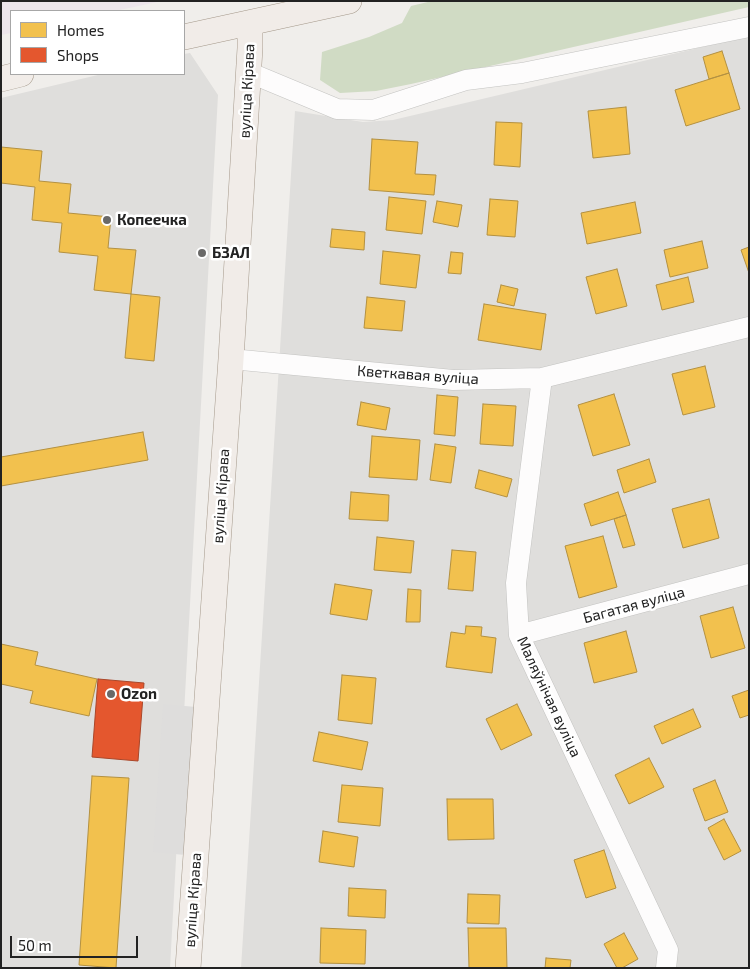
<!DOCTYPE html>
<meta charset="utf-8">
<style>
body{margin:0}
#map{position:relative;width:750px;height:969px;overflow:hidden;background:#f0eeeb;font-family:"Exo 2",sans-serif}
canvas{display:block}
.frame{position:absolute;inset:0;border:2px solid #222;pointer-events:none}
.legend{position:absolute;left:10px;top:10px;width:175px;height:65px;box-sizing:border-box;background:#fff;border:1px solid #a7a7a7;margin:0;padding:6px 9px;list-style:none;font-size:15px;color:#222}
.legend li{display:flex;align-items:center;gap:10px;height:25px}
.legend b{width:25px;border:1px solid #a7a7a7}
.scale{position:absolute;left:10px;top:936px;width:128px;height:22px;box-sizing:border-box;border:2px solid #222;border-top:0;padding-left:6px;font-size:15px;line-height:18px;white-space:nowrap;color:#222;-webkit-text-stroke:4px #fff;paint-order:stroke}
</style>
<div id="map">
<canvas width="750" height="969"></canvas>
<div class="frame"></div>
<ul class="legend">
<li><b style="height:14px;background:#f2c14e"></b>Homes</li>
<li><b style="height:14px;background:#e4572e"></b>Shops</li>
</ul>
<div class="scale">50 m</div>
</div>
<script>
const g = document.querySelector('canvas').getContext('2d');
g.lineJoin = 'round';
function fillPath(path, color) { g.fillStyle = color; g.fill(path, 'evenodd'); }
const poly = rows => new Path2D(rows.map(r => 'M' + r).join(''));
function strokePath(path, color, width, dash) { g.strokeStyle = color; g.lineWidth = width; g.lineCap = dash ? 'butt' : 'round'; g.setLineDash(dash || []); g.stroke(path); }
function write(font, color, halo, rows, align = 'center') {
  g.font = font + ' "Exo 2",sans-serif'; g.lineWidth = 5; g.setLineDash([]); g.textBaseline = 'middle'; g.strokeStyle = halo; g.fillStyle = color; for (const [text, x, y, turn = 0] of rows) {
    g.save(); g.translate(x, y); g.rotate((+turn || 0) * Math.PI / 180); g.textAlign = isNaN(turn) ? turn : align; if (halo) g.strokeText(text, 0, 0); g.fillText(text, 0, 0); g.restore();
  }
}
fillPath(poly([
 [749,36,749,968,241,968,295,111,363,122,393,120],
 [190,53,218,95,170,968,1,968,1,98,102,74,184,74,184,54]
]), '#dfdedc');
fillPath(poly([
 [1,1,162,1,115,11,11,11,11,33,1,35]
]), '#ece5ea');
fillPath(poly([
 [432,1,749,1,749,7,411,84,376,91,340,93,320,80,322,52,369,37,402,23,411,6]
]), '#d0dbc4');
fillPath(poly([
 [163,704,196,707,185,855,153,852]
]), '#dedddc');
const homes = poly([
 [722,51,729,73,709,79,703,57,722,51],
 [729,73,740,109,686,126,675,90,729,73],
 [626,107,630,154,593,158,588,111,626,107],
 [496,122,522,123,520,167,494,165,496,122],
 [372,139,418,142,415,174,436,175,434,195,369,190,372,139],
 [1,147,42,151,39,181,71,184,68,213,111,217,108,248,136,250,131,294,94,290,98,256,59,252,62,223,32,220,35,187,1,183,1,147],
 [389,197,426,201,422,234,386,230,389,197],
 [490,199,518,201,515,237,487,235,490,199],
 [437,201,462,205,458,227,433,222,437,201],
 [635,202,641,233,587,244,581,213,635,202],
 [332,229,365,232,364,250,330,247,332,229],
 [702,241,708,268,670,277,664,250,702,241],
 [749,247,749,273,741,250,749,247],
 [383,251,420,255,416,288,380,284,383,251],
 [451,252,463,253,461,274,448,273,451,252],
 [617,269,627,306,596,314,586,277,617,269],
 [688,277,694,302,662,310,656,285,688,277],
 [501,285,518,289,514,306,497,302,501,285],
 [131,294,160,297,154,361,125,358,131,294],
 [367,297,405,301,402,331,364,328,367,297],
 [484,304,546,314,541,350,478,340,484,304],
 [705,366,715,407,683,415,672,374,705,366],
 [614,394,630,445,593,456,578,405,614,394],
 [437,395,458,397,455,436,434,434,437,395],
 [361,402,390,408,386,430,357,425,361,402],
 [483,404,516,406,513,446,480,444,483,404],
 [143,432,148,460,1,486,1,457,143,432],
 [372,436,420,440,417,480,369,477,372,436],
 [435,444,456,447,451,483,430,480,435,444],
 [649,459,656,482,624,493,617,470,649,459],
 [479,470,512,479,507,497,475,488,479,470],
 [351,492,389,495,388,521,349,519,351,492],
 [618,492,626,515,591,526,584,504,618,492],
 [709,499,719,538,683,548,672,509,709,499],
 [626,515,635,545,623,548,614,519,626,515],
 [603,536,617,587,579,598,565,546,603,536],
 [377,537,414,541,411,573,374,570,377,537],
 [452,550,476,552,473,591,448,589,452,550],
 [335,584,372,590,367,620,330,614,335,584],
 [408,589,421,590,420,622,406,622,408,589],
 [733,607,745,648,711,658,700,616,733,607],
 [466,626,482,627,481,636,496,638,492,673,446,667,451,632,465,634,466,626],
 [626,631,637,672,594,683,584,643,626,631],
 [1,644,38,652,35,665,97,679,89,716,30,703,33,691,1,684,1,644],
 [342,675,376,678,372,724,338,720,342,675],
 [749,690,749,715,740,718,732,696,749,690],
 [517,704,532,735,501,750,486,719,517,704],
 [693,709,701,727,662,744,654,726,693,709],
 [319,732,368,742,362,770,313,761,319,732],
 [649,758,664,787,629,804,615,775,649,758],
 [92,776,129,778,116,968,79,965,92,776],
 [715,780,728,812,705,821,693,789,715,780],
 [342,785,383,788,380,826,338,822,342,785],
 [447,799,493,799,494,839,448,840,447,799],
 [724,819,741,851,724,860,708,828,724,819],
 [323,831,358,837,354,867,319,862,323,831],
 [604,850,616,888,586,898,574,860,604,850],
 [349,888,386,890,385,918,348,916,349,888],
 [468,894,500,895,499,924,467,923,468,894],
 [321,928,366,930,365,964,320,963,321,928],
 [468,928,506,928,507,968,469,968,468,928],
 [624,933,638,959,622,968,617,968,604,944,624,933],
 [546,958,571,960,570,968,545,968,546,958]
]);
fillPath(homes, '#f2c14e');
strokePath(homes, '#b49141', 1);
const shops = poly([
 [98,679,144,683,138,761,92,757,98,679]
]);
fillPath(shops, '#e4572e');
strokePath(shops, '#aa472a', 1);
const minor = poly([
 [248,72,337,109,373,110,466,80,522,73,749,27],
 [231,359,453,380,542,378,749,327],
 [542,378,516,583,519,635,668,950,666,968],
 [519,635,749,574]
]);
const major = poly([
 [184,37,349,1],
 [1,79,21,74],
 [188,968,231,359,250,48,250,23]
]);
strokePath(minor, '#c3c3c1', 21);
strokePath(major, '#a4988a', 26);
strokePath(minor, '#fdfcfc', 20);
strokePath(major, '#f1ece8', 25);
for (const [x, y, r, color] of [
 [107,220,5,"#6a6968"],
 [202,253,5,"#6a6968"],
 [111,694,5,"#6a6968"]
]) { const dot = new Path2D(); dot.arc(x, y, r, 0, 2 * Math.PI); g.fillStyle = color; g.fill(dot); strokePath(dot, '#fff', 2); }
write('15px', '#222', '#fff', [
 ["вуліца Кірава",247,91,-87],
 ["Кветкавая вуліца",418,375,4],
 ["вуліца Кірава",221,496,-86],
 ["Багатая вуліца",634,605,-15],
 ["Маляўнічая вуліца",549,697,65],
 ["вуліца Кірава",193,900,-86]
]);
write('bold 15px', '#222', '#fff', [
 ["Копеечка",117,220],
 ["БЗАЛ",212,253],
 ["Ozon",121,694]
], 'left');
</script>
